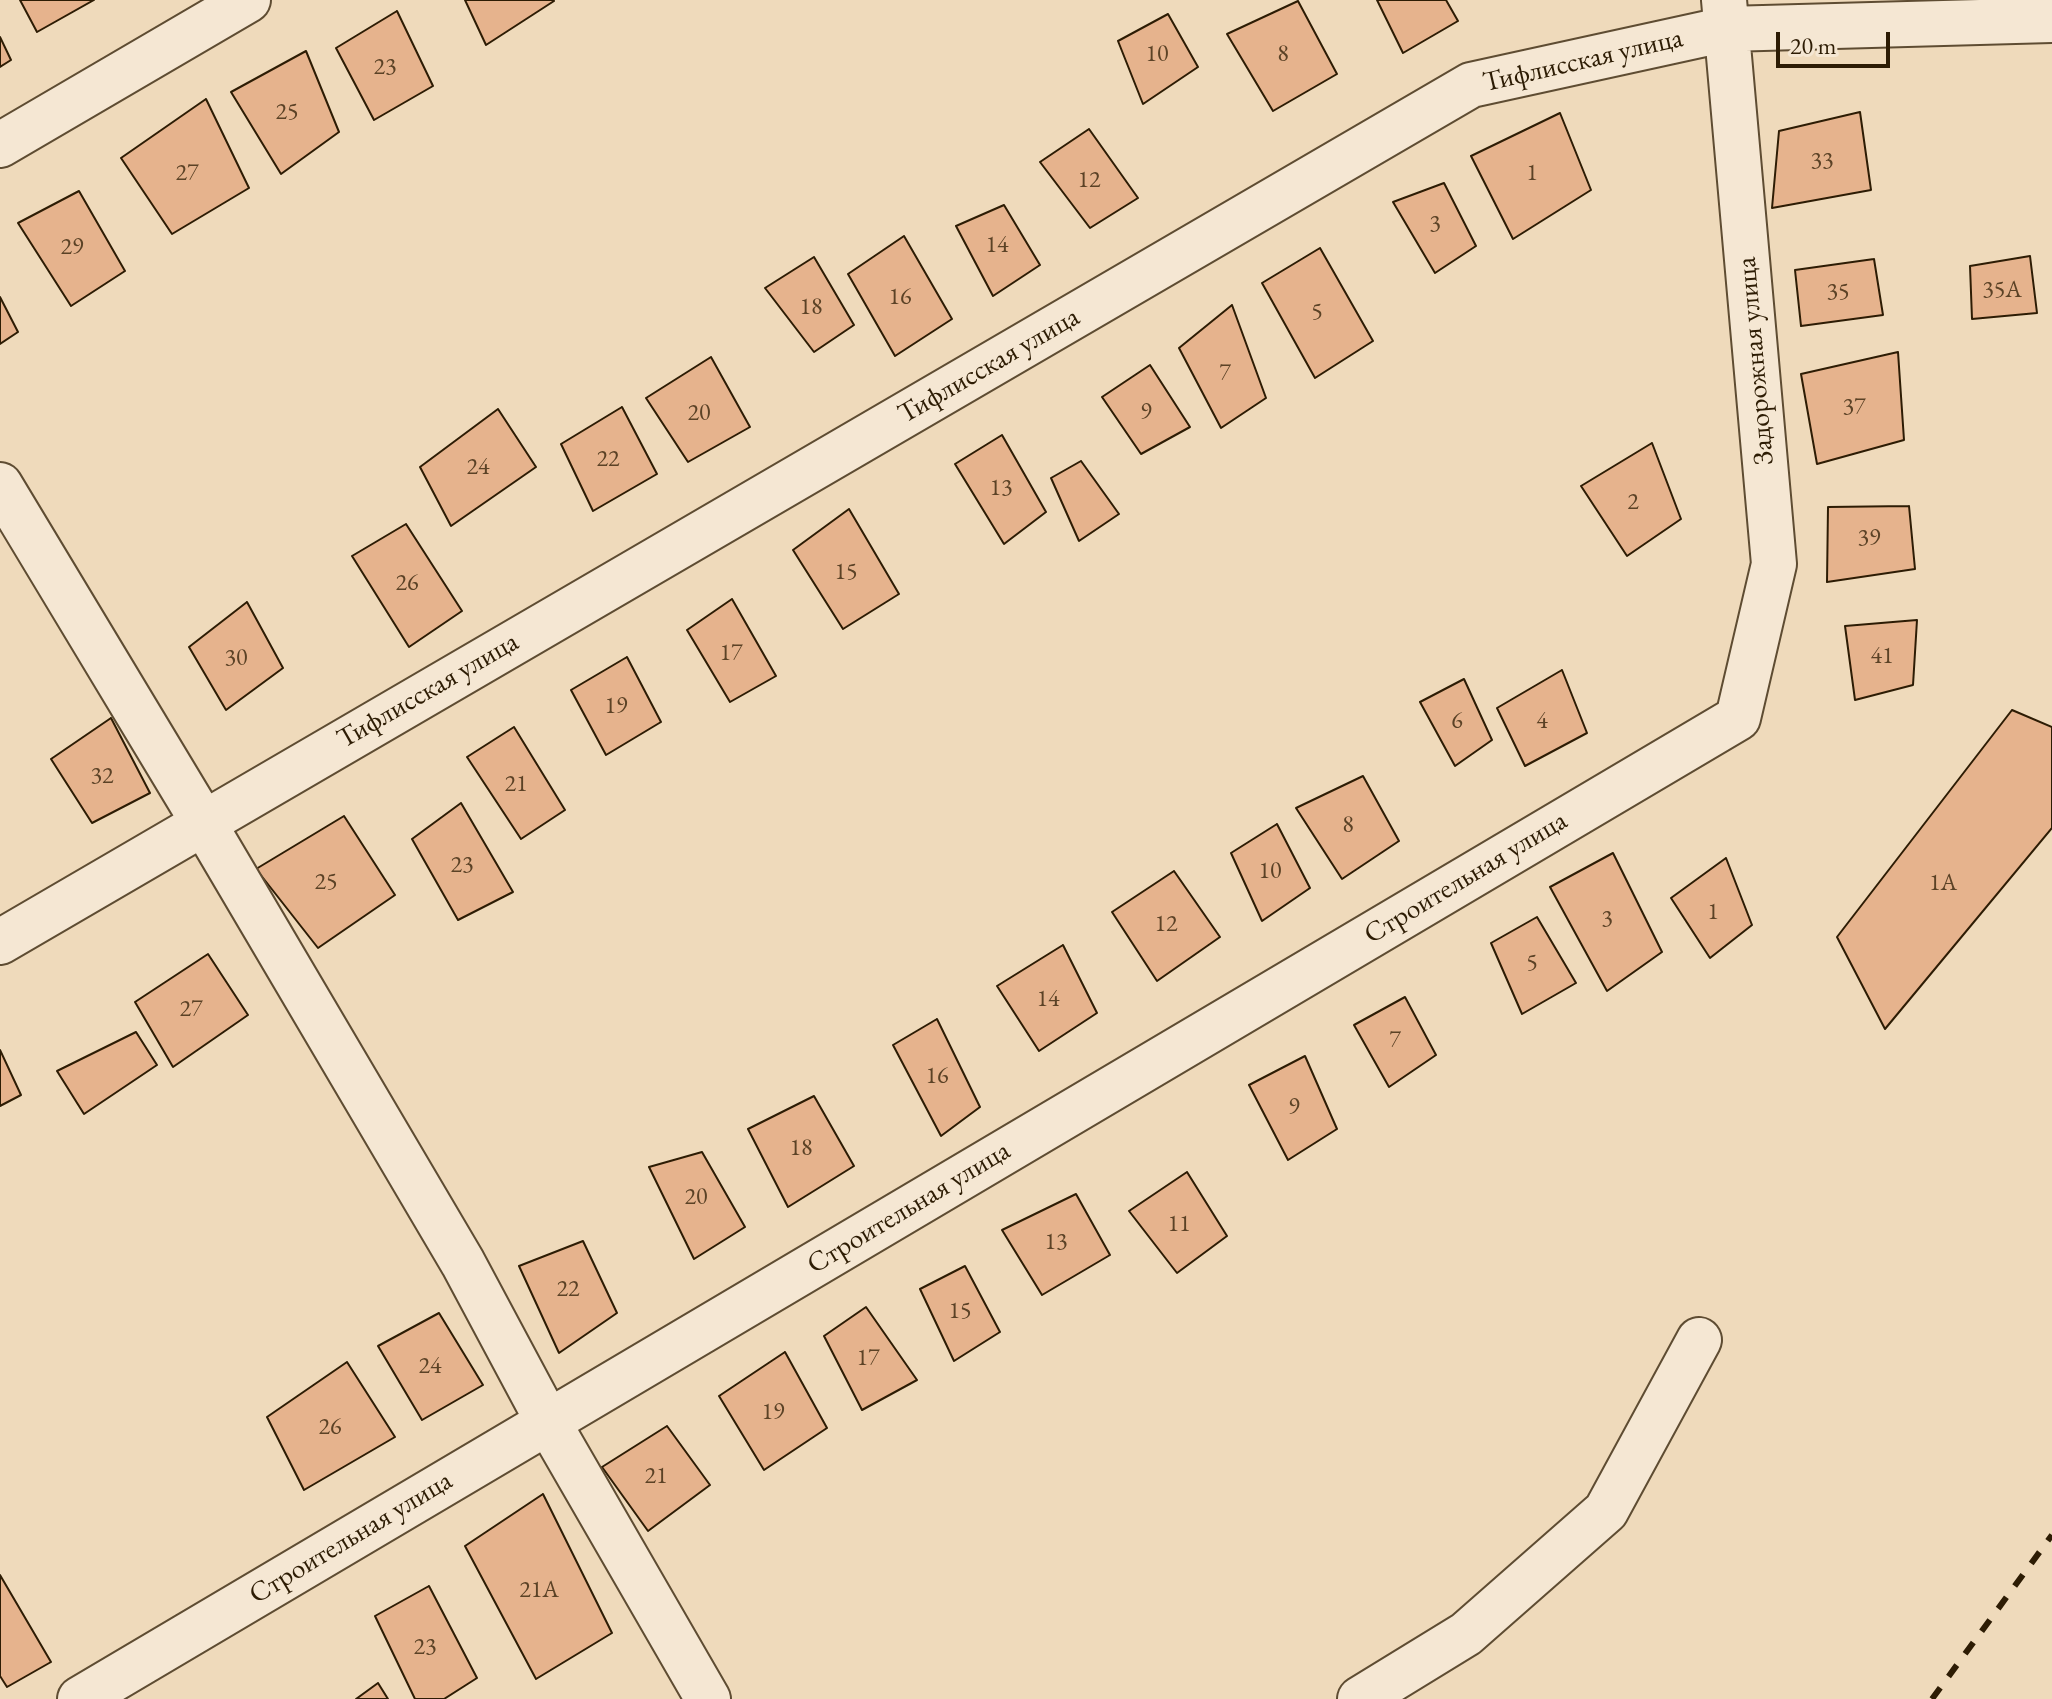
<!DOCTYPE html>
<meta charset="utf-8">
<style>
body{margin:0}
#map{position:relative;width:2052px;height:1699px;overflow:hidden;background:#efdabb;font-family:"EB Garamond",serif}
canvas{display:block}
.scale{position:absolute;left:1776px;top:32px;width:114px;height:36px;box-sizing:border-box;border:4px solid #2d1c04;border-top:0;padding-left:10px;font-size:24px;line-height:28px;white-space:nowrap;color:#2d1c04;-webkit-text-stroke:6px #f5e7d3;paint-order:stroke}
</style>
<div id="map">
<canvas width="2052" height="1699"></canvas>
<div class="scale">20 m</div>
</div>
<script>
const g = document.querySelector('canvas').getContext('2d');
g.lineJoin = 'round';
function fillPath(path, color) { g.fillStyle = color; g.fill(path, 'evenodd'); }
const poly = rows => new Path2D(rows.map(r => 'M' + r).join(''));
function strokePath(path, color, width, dash) { g.strokeStyle = color; g.lineWidth = width; g.lineCap = dash ? 'butt' : 'round'; g.setLineDash(dash || []); g.stroke(path); }
function write(font, color, halo, rows, align = 'center') {
  g.font = font + ' "EB Garamond",serif'; g.lineWidth = 8; g.setLineDash([]); g.textBaseline = 'middle'; g.strokeStyle = halo; g.fillStyle = color; for (const [text, x, y, turn = 0] of rows) {
    g.save(); g.translate(x, y); g.rotate((+turn || 0) * Math.PI / 180); g.textAlign = isNaN(turn) ? turn : align; if (halo) g.strokeText(text, 0, 0); g.fillText(text, 0, 0); g.restore();
  }
}
const building = poly([
 [20,0,94,0,37,32,20,0],
 [465,0,553,0,554,1,486,45,465,0],
 [1377,0,1446,0,1458,21,1403,53,1377,0],
 [1298,1,1337,74,1273,111,1227,34,1298,1],
 [397,11,433,86,374,120,336,48,397,11],
 [1168,14,1198,67,1143,104,1118,41,1168,14],
 [0,37,11,60,0,67,0,37],
 [306,51,339,132,281,174,231,92,306,51],
 [206,99,249,188,172,234,121,158,206,99],
 [1860,112,1871,190,1772,208,1779,131,1860,112],
 [1560,113,1591,190,1513,239,1471,156,1560,113],
 [1089,129,1138,198,1090,228,1040,162,1089,129],
 [1444,183,1476,246,1435,273,1393,202,1444,183],
 [79,191,125,271,71,306,18,223,79,191],
 [1004,205,1040,265,993,296,956,226,1004,205],
 [904,236,952,319,895,356,848,274,904,236],
 [1320,248,1373,341,1315,378,1262,283,1320,248],
 [2030,256,2037,313,1972,319,1970,266,2030,256],
 [814,257,854,325,814,352,765,288,814,257],
 [1874,259,1883,315,1801,326,1795,270,1874,259],
 [0,297,18,332,0,344,0,297],
 [1232,305,1266,398,1221,428,1179,348,1232,305],
 [1898,352,1904,440,1817,464,1801,374,1898,352],
 [711,357,750,427,688,462,646,398,711,357],
 [1150,365,1190,427,1141,454,1102,397,1150,365],
 [622,407,657,474,593,511,561,444,622,407],
 [498,409,536,467,451,526,420,467,498,409],
 [1002,435,1046,512,1004,544,955,464,1002,435],
 [1652,443,1681,519,1627,556,1581,486,1652,443],
 [1081,461,1119,514,1079,541,1051,478,1081,461],
 [1909,506,1915,569,1827,582,1828,507,1909,506],
 [849,509,899,594,843,629,793,550,849,509],
 [406,524,462,611,409,647,352,556,406,524],
 [732,599,776,676,730,702,687,630,732,599],
 [247,602,283,668,226,710,189,647,247,602],
 [1917,620,1913,685,1855,700,1845,626,1917,620],
 [627,657,661,722,606,755,571,690,627,657],
 [1562,670,1587,733,1525,766,1497,708,1562,670],
 [1464,679,1492,740,1455,766,1420,702,1464,679],
 [2012,710,2052,727,2052,828,1885,1029,1837,937,2012,710],
 [111,718,150,793,92,823,51,759,111,718],
 [514,727,565,810,521,839,467,757,514,727],
 [1363,776,1399,841,1342,879,1296,808,1363,776],
 [461,803,513,892,458,920,412,839,461,803],
 [344,816,395,895,318,948,256,869,344,816],
 [1277,824,1310,888,1262,921,1231,853,1277,824],
 [1613,853,1662,952,1607,991,1550,887,1613,853],
 [1726,858,1752,925,1710,958,1671,898,1726,858],
 [1174,871,1220,937,1157,981,1112,912,1174,871],
 [1537,917,1576,983,1522,1014,1491,943,1537,917],
 [1063,945,1097,1013,1039,1051,997,986,1063,945],
 [208,954,248,1015,173,1067,135,1002,208,954],
 [1405,997,1436,1055,1389,1087,1354,1025,1405,997],
 [937,1019,980,1107,941,1136,893,1045,937,1019],
 [136,1032,157,1065,84,1114,57,1071,136,1032],
 [0,1050,21,1095,0,1106,0,1050],
 [1305,1056,1337,1129,1288,1160,1249,1085,1305,1056],
 [814,1096,854,1166,788,1207,748,1129,814,1096],
 [702,1152,745,1227,694,1259,649,1167,702,1152],
 [1187,1172,1227,1236,1177,1273,1129,1211,1187,1172],
 [1076,1194,1110,1255,1042,1295,1002,1230,1076,1194],
 [583,1241,617,1313,559,1353,519,1266,583,1241],
 [965,1266,1000,1332,954,1361,920,1289,965,1266],
 [866,1307,917,1380,862,1410,824,1336,866,1307],
 [439,1313,483,1385,422,1420,378,1346,439,1313],
 [785,1352,827,1428,764,1470,719,1396,785,1352],
 [347,1362,395,1437,304,1490,267,1417,347,1362],
 [667,1426,710,1485,648,1531,602,1467,667,1426],
 [543,1494,612,1633,536,1679,465,1546,543,1494],
 [0,1575,51,1662,7,1687,0,1676,0,1575],
 [429,1586,477,1678,444,1699,415,1699,375,1616,429,1586],
 [378,1683,388,1699,356,1699,378,1683]
]);
fillPath(building, '#e6b38d');
strokePath(building, '#2d1c04', 2);
const minor = poly([
 [0,145,248,0],
 [0,485,203,822,463,1263,548,1422,708,1699],
 [0,942,1471,85,1727,29,2052,20],
 [80,1699,1738,718,1774,564,1724,0],
 [1360,1699,1466,1634,1606,1511,1699,1340]
]);
strokePath(minor, '#5e4c32', 48);
strokePath(minor, '#f5e7d3', 44);
strokePath(poly([
 [1932,1699,2052,1535]
]), '#2d1c04', 6, [14, 14]);
write('24px', '#5b4226', null, [
 ["10",1157,54],
 ["8",1283,54],
 ["23",385,67],
 ["25",287,112],
 ["33",1822,161],
 ["27",187,173],
 ["1",1532,173],
 ["12",1089,180],
 ["3",1435,224],
 ["14",997,245],
 ["29",72,247],
 ["35А",2002,290],
 ["35",1838,292],
 ["16",900,297],
 ["18",811,307],
 ["5",1317,312],
 ["7",1225,373],
 ["37",1854,407],
 ["9",1146,412],
 ["20",699,413],
 ["22",608,459],
 ["24",478,467],
 ["13",1001,488],
 ["2",1633,502],
 ["39",1869,538],
 ["15",846,572],
 ["26",407,583],
 ["17",731,653],
 ["41",1882,656],
 ["30",236,658],
 ["19",616,706],
 ["6",1457,721],
 ["4",1542,721],
 ["32",102,776],
 ["21",516,784],
 ["8",1348,825],
 ["23",462,865],
 ["10",1270,871],
 ["25",326,882],
 ["1А",1943,883],
 ["1",1713,912],
 ["3",1607,919],
 ["12",1166,924],
 ["5",1532,963],
 ["14",1048,999],
 ["27",191,1009],
 ["7",1395,1040],
 ["16",937,1076],
 ["9",1294,1107],
 ["18",801,1148],
 ["20",696,1197],
 ["11",1179,1224],
 ["13",1056,1242],
 ["22",568,1289],
 ["15",960,1311],
 ["17",868,1358],
 ["24",430,1366],
 ["19",773,1412],
 ["26",330,1427],
 ["21",656,1476],
 ["21А",539,1590],
 ["23",425,1647]
]);
write('28px', '#2d1c04', '#f5e7d3', [
 ["Тифлисская улица",1583,61,-13],
 ["Задорожная улица",1756,361,-95],
 ["Тифлисская улица",989,366,-30],
 ["Тифлисская улица",428,691,-30],
 ["Строительная улица",1466,878,-31],
 ["Строительная улица",909,1208,-31],
 ["Строительная улица",351,1538,-31]
]);
</script>
